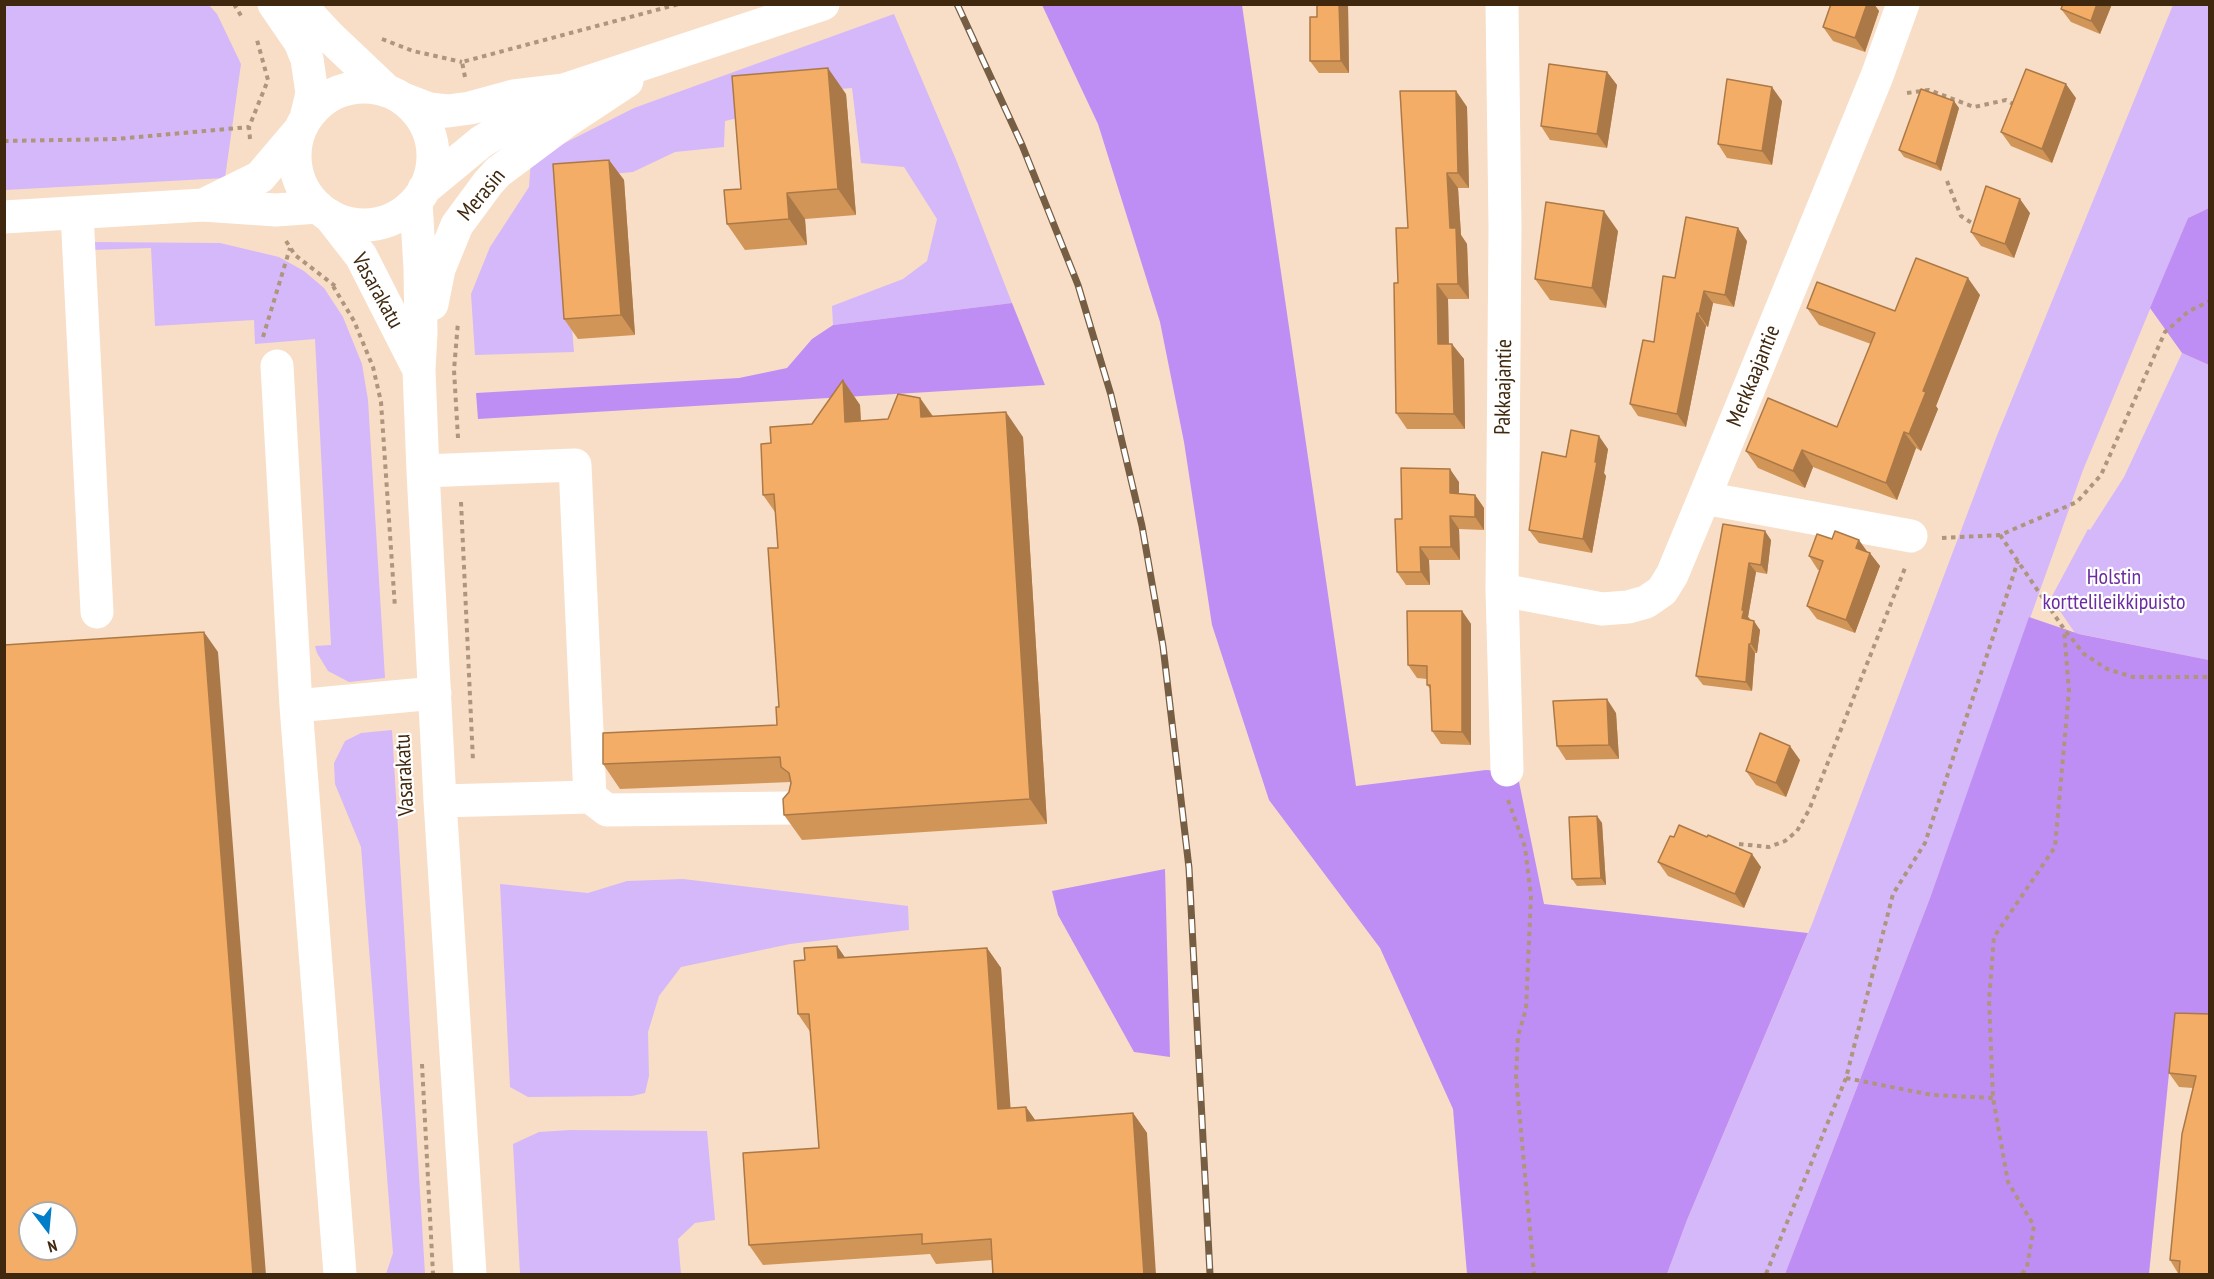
<!DOCTYPE html>
<style>
body{margin:0}
#map{position:relative;width:2214px;height:1279px;overflow:hidden;background:#f8dec6;font-family:"PT Sans Narrow",sans-serif}
canvas{display:block}
.frame{position:absolute;inset:0;border:6px solid #40280e;pointer-events:none}
.north{position:absolute;left:18px;top:1201px;width:60px;height:60px;box-sizing:border-box;background:#fff;border:2px solid #b3a99f;border-radius:50%;rotate:164deg;font-size:16px;font-weight:700;line-height:24px;text-align:center;color:#40280e}
.north::after{content:'';display:block;margin:auto;width:21px;height:27px;background:#017ec7;clip-path:polygon(50% 0,100% 100%,50% 72%,0 100%)}
</style>
<div id="map">
<canvas width="2214" height="1279"></canvas>
<div class="frame"></div>
<div class="north">N</div>
</div>
<script>
const g = document.querySelector('canvas').getContext('2d');
g.lineJoin = 'round';
function fillPath(path, color) { g.fillStyle = color; g.fill(path, 'evenodd'); }
const poly = rows => new Path2D(rows.map(r => 'M' + r).join(''));
function strokePath(path, color, width, dash) { g.strokeStyle = color; g.lineWidth = width; g.lineCap = dash ? 'butt' : 'round'; g.setLineDash(dash || []); g.stroke(path); }
function write(font, color, halo, rows, align = 'center') {
  g.font = font + ' "PT Sans Narrow",sans-serif'; g.lineWidth = 4.5; g.setLineDash([]); g.textBaseline = 'middle'; g.strokeStyle = halo; g.fillStyle = color; for (const [text, x, y, turn = 0] of rows) {
    g.save(); g.translate(x, y); g.rotate((+turn || 0) * Math.PI / 180); g.textAlign = isNaN(turn) ? turn : align; if (halo) g.strokeText(text, 0, 0); g.fillText(text, 0, 0); g.restore();
  }
}
fillPath(poly([
 [208,4,217,14,241,64,225,178,5,190,5,5],
 [2173,5,2209,5,2209,208,2188,218,2083,470,1930,898,1785,1274,1667,1274,1687,1220,1812,924,1996,438],
 [894,14,957,162,1012,303,833,325,832,306,903,279,927,261,937,219,904,167,861,163,852,88,742,98,742,117,725,121,724,147,675,152,633,172,560,179,574,352,475,355,471,294,490,247,529,187,531,160,634,108],
 [90,242,220,243,279,257,304,271,324,288,343,317,362,364,368,400,385,678,349,682,328,671,317,653,315,646,331,645,315,339,255,344,254,320,155,326,151,248,91,250],
 [2182,353,2209,365,2209,660,2075,633,2051,598,2088,529,2090,530,2124,477],
 [392,730,425,1274,386,1274,393,1253,361,847,335,784,334,763,345,741,361,733],
 [683,879,908,906,909,930,790,944,681,967,659,996,648,1032,649,1076,645,1093,632,1096,528,1097,510,1087,500,884,588,893,627,881],
 [570,1130,707,1131,715,1220,695,1223,678,1239,681,1274,520,1274,513,1144,539,1132]
]), '#d5b8f9');
fillPath(poly([
 [1042,5,1242,5,1356,786,1486,770,1517,772,1544,904,1808,933,1687,1220,1667,1274,1467,1274,1453,1109,1380,948,1269,800,1212,625,1184,442,1160,322,1098,124],
 [2209,208,2209,365,2182,353,2150,308,2188,218],
 [1012,303,1045,385,478,419,476,393,739,378,787,368,812,339,833,325],
 [2029,617,2079,634,2209,660,2209,1015,2174,1023,2149,1274,1785,1274,1930,898],
 [1165,869,1170,1057,1134,1052,1058,915,1052,891]
]), '#bf8ef5');
strokePath(poly([
 [234,4,243,19],
 [382,39,413,51,462,62],
 [465,77,462,62,679,4],
 [1907,93,1929,90,1974,107,2006,100,2015,105],
 [250,139,249,127,268,80,257,40],
 [4,141,116,139,249,127],
 [1947,181,1961,216,1975,225],
 [286,241,295,255,335,286],
 [333,286,354,321,373,367,381,402,395,608],
 [263,337,290,248],
 [458,438,454,370,458,322],
 [461,502,473,761],
 [2000,535,2064,629,2084,654,2107,669,2133,677,2210,677],
 [1942,538,2000,535,2077,502,2101,475,2165,332,2189,311,2210,301],
 [1508,800,1525,847,1531,896,1526,1009,1518,1036,1516,1076,1534,1274],
 [1739,844,1769,847,1785,841,1797,831,1809,810,1905,568],
 [422,1064,433,1274],
 [1846,1078,1932,1095,1993,1098],
 [1766,1274,1846,1078,1893,894,1925,843,2018,561],
 [2022,1274,2027,1267,2034,1226,2008,1182,1993,1098,1989,1000,1994,937,2055,847,2069,691,2064,629]
]), '#ae957c', 4, [4.5, 4.5]);
strokePath(poly([
 [274,4,300,42,307,59,312,93,306,118],
 [299,4,330,37,387,91],
 [1502,4,1505,228,1502,590,1507,770],
 '295 156a69 69 0 1 1 138 0a69 69 0 1 1-138 0Z',
 [403,99,429,109,448,111,470,108,514,96,564,90,823,4],
 [424,189,481,142,552,97],
 [416,202,420,269,421,333,419,370,423,471,440,801,470,1274],
 [203,205,260,177,299,131],
 [77,213,97,612],
 [329,215,361,256,417,366],
 [4,217,203,205,276,210,318,207],
 [432,304,439,269,457,225,488,183,498,172,565,122,627,81],
 [277,366,296,706],
 [423,471,575,465,590,797],
 [1704,498,1911,536],
 [1502,590,1602,609,1628,607,1646,602,1662,591,1672,575,1704,498,1877,76,1903,4],
 [440,801,590,797,607,810,790,808],
 [340,1274,296,706,435,693]
]), '#fff', 33);
const rail = poly([
 [957,4,1022,145,1078,285,1111,395,1142,526,1163,646,1189,868,1210,1274]
]);
strokePath(rail, '#765e44', 7);
strokePath(rail, '#fff', 4.5, [14]);
fillPath(poly([
 [1317,4,1348,4,1349,73,1319,73,1310,61,1317,17],
 [1831,4,1874,4,1879,11,1865,52,1833,41,1823,27],
 [2112,4,2100,34,2071,22,2061,9],
 [1607,72,1617,85,1607,148,1550,140,1541,126],
 [1456,91,1467,107,1469,188,1458,188,1461,235,1467,244,1469,299,1448,299,1449,344,1464,359,1465,429,1407,429,1396,413,1398,283],
 [846,94,856,215,805,219,807,245,745,250,727,224,741,189],
 [2076,98,2052,163,2011,146,2001,132],
 [1782,101,1772,165,1727,158,1718,144],
 [1959,108,1941,171,1904,157,1899,150],
 [609,160,624,180,635,335,578,339,564,319],
 [2030,213,2014,258,1981,246,1971,232],
 [1618,231,1606,308,1550,300,1535,279],
 [1747,241,1734,307,1713,303,1708,327,1706,326,1686,427,1638,416,1630,404,1654,342,1675,278],
 [1980,295,1936,406,1938,409,1921,451,1916,448,1897,500,1813,467,1805,488,1758,468,1746,451,1837,427,1871,344,1819,325,1807,308,1895,311],
 [843,380,860,405,861,421,888,419,920,398,933,416,1023,437,1047,824,802,840,784,815,791,782,620,789,603,764,777,725,779,707,778,548,775,512,763,495],
 [1608,449,1604,473,1606,476,1592,553,1539,543,1529,530,1566,457],
 [1459,482,1459,494,1475,495,1484,508,1484,530,1459,529,1460,560,1429,560,1430,585,1406,585,1397,572,1402,519],
 [1723,524,1771,540,1767,574,1756,572,1748,617,1760,630,1757,653,1755,653,1752,691,1703,685,1696,676],
 [1867,552,1880,566,1855,633,1817,619,1807,606,1820,570,1818,570,1809,556],
 [1462,611,1471,624,1471,745,1441,744,1432,731,1431,690,1427,685,1427,679,1417,678,1408,665],
 [1616,713,1619,759,1566,760,1557,746],
 [1800,760,1786,797,1756,785,1746,771],
 [1597,816,1602,823,1606,885,1577,886,1572,879],
 [1674,837,1707,837,1761,867,1744,908,1668,876,1658,862],
 [837,946,845,958,987,948,1001,968,1010,1108,1026,1107,1035,1120,1133,1113,1147,1133,992,1260,936,1264,930,1254,763,1265,749,1245,819,1148,811,1033,798,1014],
 [2210,1014,2210,1275,2179,1275,2170,1260,2193,1088,2179,1087,2169,1073]
]), '#d29558');
fillPath(poly([
 [1339,4,1348,4,1349,73,1341,61],
 [1867,4,1874,4,1879,11,1865,52,1855,38],
 [2097,4,2112,4,2100,34,2091,21],
 [828,68,846,94,856,215,838,189],
 [1607,72,1617,85,1607,148,1597,134],
 [2066,84,2076,98,2052,163,2042,149],
 [1772,87,1782,101,1772,165,1762,151],
 [1456,91,1467,107,1469,188,1458,173],
 [1954,101,1959,108,1941,171,1936,164],
 [609,160,624,180,635,335,621,315],
 [1447,173,1458,188,1461,235,1467,244,1469,299,1458,284,1450,228],
 [787,193,805,219,807,245,789,219],
 [2020,199,2030,213,2014,258,2005,244],
 [1604,211,1618,231,1606,308,1592,288],
 [1738,228,1747,241,1734,307,1725,295],
 [1968,278,1980,295,1936,406,1938,409,1921,451,1909,434,1923,391],
 [1437,284,1448,299,1449,359,1438,344],
 [1704,291,1713,303,1708,327,1699,314],
 [1697,313,1706,326,1686,427,1677,414],
 [1452,344,1464,359,1465,429,1454,414],
 [843,380,860,405,862,447,845,422],
 [920,398,937,423,921,417],
 [1006,412,1023,437,1047,824,1030,799],
 [1904,432,1916,448,1897,500,1886,483],
 [1599,436,1608,449,1604,473,1606,476,1592,553,1583,539],
 [1802,450,1813,467,1805,488,1793,471],
 [1450,469,1459,482,1459,506,1450,493],
 [1475,495,1484,508,1484,530,1475,517],
 [1450,516,1459,529,1460,560,1451,547],
 [1765,531,1771,540,1767,574,1761,565],
 [1859,540,1869,554,1856,548],
 [1420,547,1429,560,1430,585,1421,572],
 [1870,553,1880,566,1855,633,1846,620],
 [1749,563,1756,572,1748,617,1750,619,1749,627,1742,618,1742,610],
 [1462,611,1471,624,1471,745,1462,732],
 [1754,621,1760,630,1757,653,1751,644],
 [204,632,218,652,266,1275,253,1275],
 [1749,644,1755,653,1752,691,1746,682],
 [1607,699,1616,713,1619,759,1609,745],
 [1790,746,1800,760,1786,797,1776,783],
 [1597,816,1602,823,1606,885,1601,878],
 [1752,854,1761,867,1744,908,1735,894],
 [837,946,851,966,838,958],
 [987,948,1001,968,1012,1129,998,1109],
 [1026,1107,1040,1127,1027,1121],
 [1133,1113,1147,1133,1156,1275,1144,1275]
]), '#ab7947');
const building = poly([
 [1317,4,1339,4,1341,61,1310,61,1310,17,1317,17,1317,4],
 [1831,4,1867,4,1855,38,1823,27,1831,4],
 [2063,4,2097,4,2091,21,2061,9,2063,4],
 [1549,64,1607,72,1597,134,1541,126,1549,64],
 [828,68,838,189,787,193,789,219,727,224,724,190,741,189,732,76,828,68],
 [2026,69,2066,84,2042,149,2001,132,2026,69],
 [1727,79,1772,87,1762,151,1718,144,1727,79],
 [1921,89,1954,101,1936,164,1899,150,1921,89],
 [1400,91,1456,91,1458,173,1447,173,1450,228,1456,228,1458,284,1437,284,1438,344,1452,344,1454,414,1396,413,1394,283,1398,283,1396,228,1408,228,1400,91],
 [609,160,621,315,564,319,553,164,609,160],
 [1986,186,2020,199,2005,244,1971,232,1986,186],
 [1546,202,1604,211,1592,288,1535,279,1546,202],
 [1686,217,1738,228,1725,295,1704,291,1699,314,1697,313,1677,414,1630,404,1643,340,1654,342,1663,276,1675,278,1686,217],
 [1916,258,1968,278,1923,391,1926,392,1909,434,1904,432,1886,483,1802,450,1793,471,1746,451,1768,398,1837,427,1875,333,1807,308,1817,282,1895,311,1916,258],
 [843,380,845,422,888,419,898,394,920,398,921,417,1006,412,1030,799,784,815,783,799,789,792,791,783,789,773,781,767,780,757,603,764,603,733,777,725,776,707,779,707,768,548,778,548,774,494,763,495,761,444,771,443,770,427,812,424,843,380],
 [1571,430,1599,436,1595,462,1597,462,1583,539,1529,530,1542,452,1566,457,1571,430],
 [1401,468,1450,469,1450,493,1475,495,1475,517,1450,516,1451,547,1420,547,1421,572,1397,572,1395,519,1402,519,1401,468],
 [1723,524,1765,531,1761,565,1749,563,1742,610,1744,610,1742,618,1754,621,1751,644,1749,644,1746,682,1696,676,1723,524],
 [1835,531,1859,540,1856,548,1870,553,1846,620,1807,606,1823,561,1809,556,1817,534,1832,539,1835,531],
 [1407,611,1462,611,1462,732,1432,731,1430,685,1427,685,1427,666,1408,665,1407,611],
 [204,632,253,1275,4,1275,4,645,204,632],
 [30,1213,66,1213,66,1249,30,1249,30,1213],
 [1607,699,1609,745,1557,746,1553,701,1607,699],
 [1760,733,1790,746,1776,783,1746,771,1760,733],
 [1597,816,1601,878,1572,879,1569,817,1597,816],
 [1679,825,1707,837,1708,835,1752,854,1735,894,1658,862,1670,836,1674,837,1679,825],
 [837,946,838,958,987,948,998,1109,1026,1107,1027,1121,1133,1113,1144,1275,993,1275,991,1239,922,1244,922,1234,749,1245,743,1153,819,1148,809,1014,798,1014,794,961,805,960,804,948,837,946],
 [2175,1013,2210,1014,2210,1275,2179,1274,2180,1261,2170,1260,2182,1134,2196,1076,2169,1073,2175,1013]
]);
fillPath(building, '#f4ad66');
strokePath(building, '#ab7947', 1.5);
write('22px', '#40280e', '#fff', [
 ["Merasin",482,195,-50],
 ["Vasarakatu",377,291,61],
 ["Merkkaajantie",1754,376,-68],
 ["Pakkaajantie",1504,387,-89],
 ["Vasarakatu",405,775,-93]
]);
write('22px', '#6b2ba1', '#fff', [
 ["Holstin",2114,578],
 ["korttelileikkipuisto",2114,603]
]);
</script>
